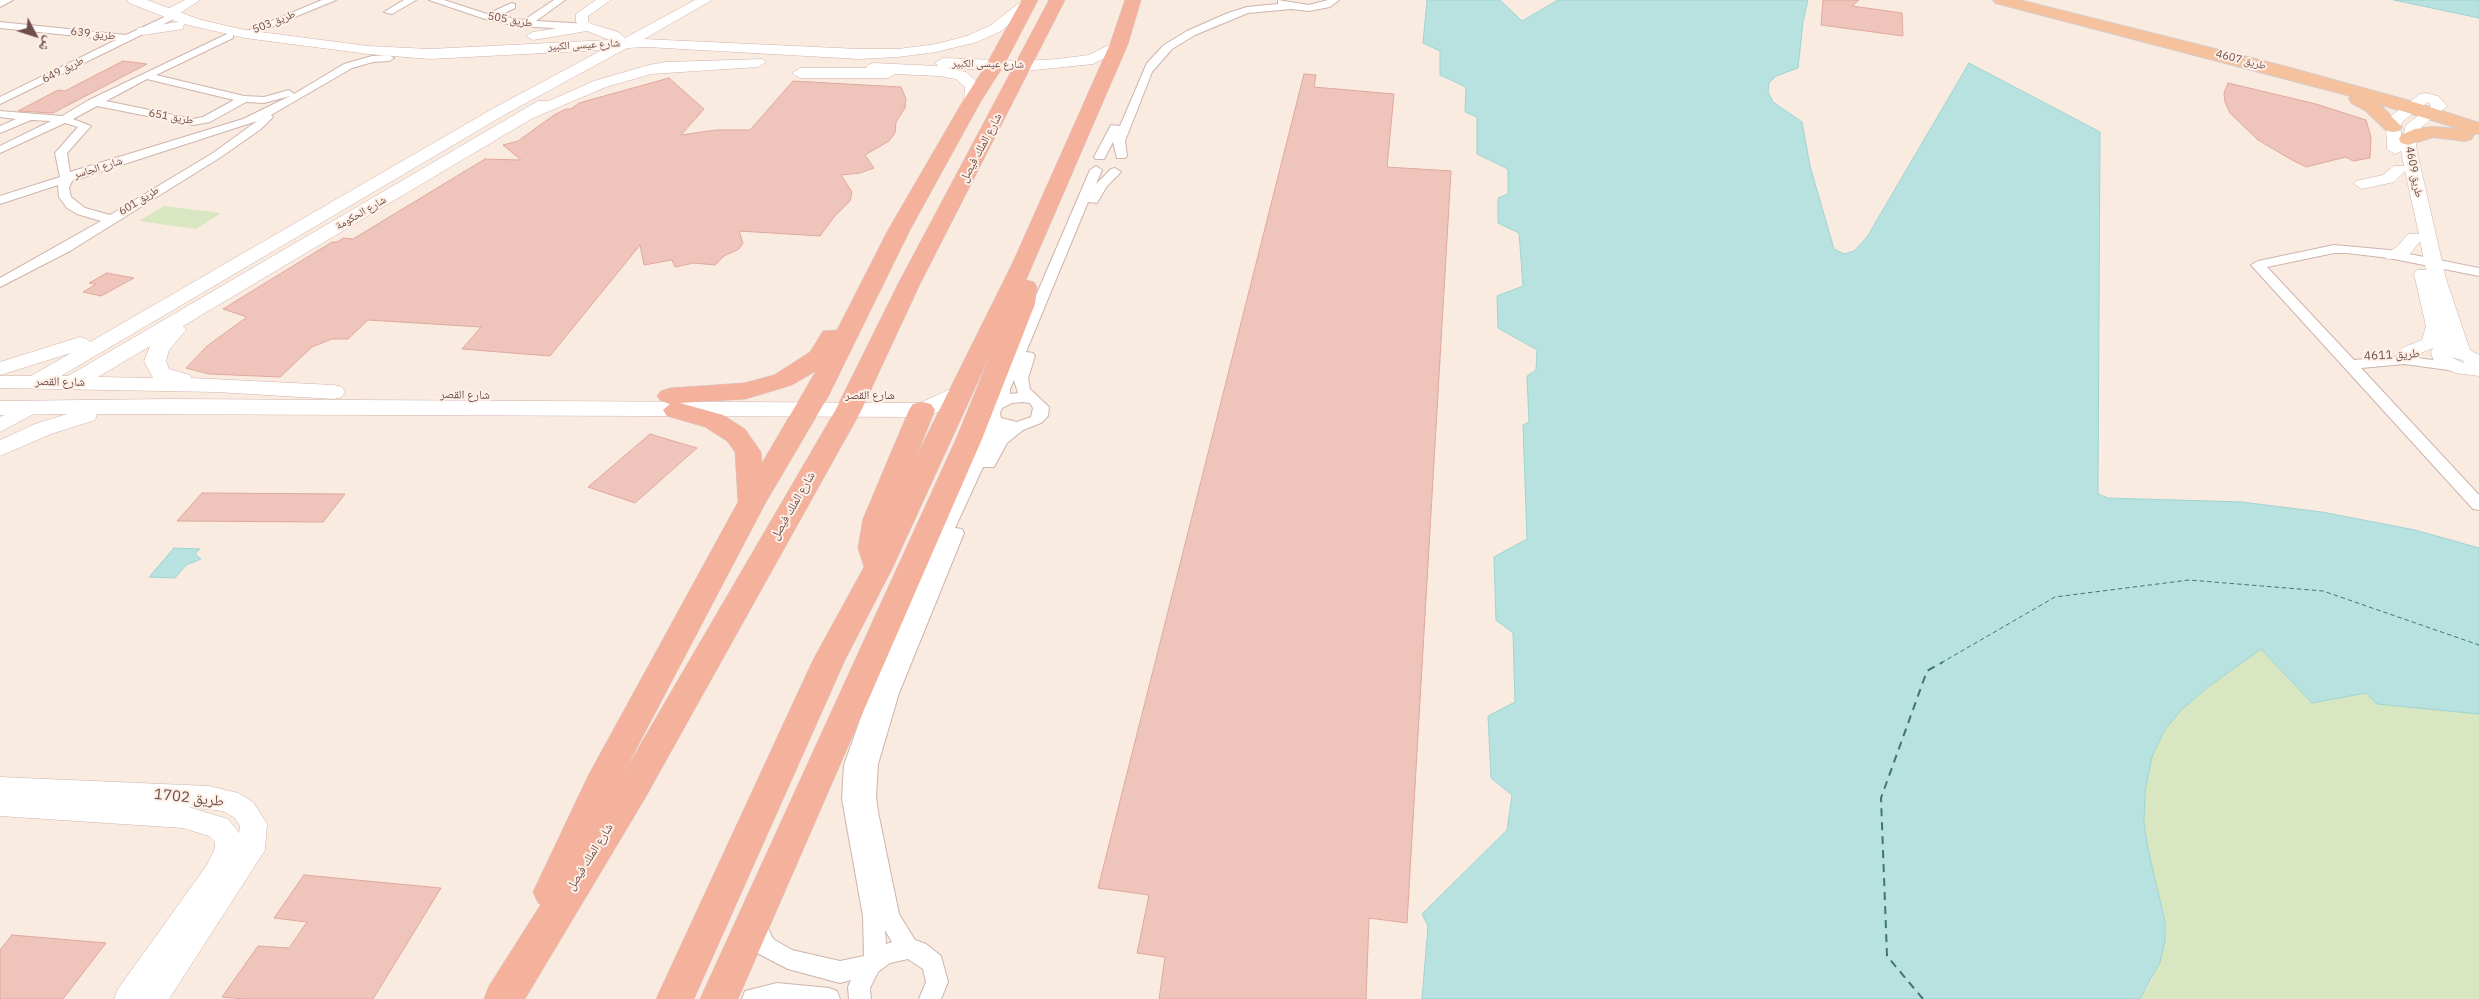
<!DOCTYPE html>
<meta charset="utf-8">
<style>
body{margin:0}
#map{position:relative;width:2479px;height:999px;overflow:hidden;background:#faebe1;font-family:"IBM Plex Sans","Noto Naskh Arabic",sans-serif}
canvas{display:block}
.north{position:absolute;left:10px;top:10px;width:50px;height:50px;-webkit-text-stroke:4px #fef0e7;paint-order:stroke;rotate:130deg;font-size:14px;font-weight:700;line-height:20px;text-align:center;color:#704f4a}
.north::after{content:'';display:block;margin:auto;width:18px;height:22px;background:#704f4a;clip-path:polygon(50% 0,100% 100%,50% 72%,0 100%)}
</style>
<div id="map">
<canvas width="2479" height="999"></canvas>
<div class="north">ش</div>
</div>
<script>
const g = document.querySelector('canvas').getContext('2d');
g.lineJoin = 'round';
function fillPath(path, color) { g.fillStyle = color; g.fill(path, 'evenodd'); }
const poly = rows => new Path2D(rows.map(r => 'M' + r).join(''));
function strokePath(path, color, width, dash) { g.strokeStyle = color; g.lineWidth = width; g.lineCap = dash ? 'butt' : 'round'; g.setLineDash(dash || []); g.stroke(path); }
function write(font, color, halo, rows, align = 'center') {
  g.font = font + ' "IBM Plex Sans","Noto Naskh Arabic",sans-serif'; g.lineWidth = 4; g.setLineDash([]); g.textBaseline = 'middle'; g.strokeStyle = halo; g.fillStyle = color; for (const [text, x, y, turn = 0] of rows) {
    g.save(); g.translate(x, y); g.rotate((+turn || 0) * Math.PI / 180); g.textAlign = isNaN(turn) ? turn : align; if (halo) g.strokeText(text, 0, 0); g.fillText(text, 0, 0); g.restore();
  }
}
fillPath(poly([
 [164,206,221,213,196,229,139,221],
 [2261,649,2313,703,2366,693,2479,714,2479,999,2140,999,2152,980,2165,921,2148,849,2144,823,2145,791,2152,757,2164,731,2180,711,2208,687]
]), '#d8e7c1');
const water = poly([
 [1427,0,1500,0,1522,21,1558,0,1808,0,1803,22,1798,68,1776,76,1769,83,1768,92,1773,102,1802,122,1810,166,1834,249,1844,254,1854,251,1867,237,1969,63,2100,132,2098,494,2108,498,2242,502,2322,512,2415,530,2479,548,2479,714,2377,704,2366,693,2312,703,2261,649,2208,687,2180,711,2164,731,2152,757,2145,791,2144,823,2148,849,2165,922,2165,941,2160,962,2140,999,1422,999,1428,926,1422,914,1507,830,1512,795,1491,778,1488,716,1515,702,1513,633,1496,620,1494,557,1527,539,1523,425,1529,422,1527,376,1536,370,1537,350,1498,328,1497,296,1523,286,1519,233,1498,223,1498,198,1508,194,1508,169,1477,154,1477,117,1465,112,1466,87,1440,75,1440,51,1423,43,1427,0],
 [2394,0,2479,0,2479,18,2394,0],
 [174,548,200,549,195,554,201,559,186,565,175,578,149,577,174,548]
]);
fillPath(water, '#b8e2e0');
strokePath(water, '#9ed4d1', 1);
strokePath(poly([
 [1941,663,2055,597,2189,580,2323,591,2479,645]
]), '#3f7672', 1, [4.5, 3]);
strokePath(poly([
 [1923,999,1887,956,1881,798,1927,671,1943,662]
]), '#3f7672', 2, [8, 6]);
const building = poly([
 [1823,0,1859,0,1852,6,1902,13,1903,36,1821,25,1823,0],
 [123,61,147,64,53,113,18,111,58,90,65,91,123,61],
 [1304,74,1316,75,1314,87,1394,94,1387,167,1451,171,1407,923,1369,918,1366,999,1159,999,1165,957,1137,953,1149,895,1098,888,1304,74],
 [669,78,704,109,681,135,716,130,750,130,793,81,901,87,906,99,905,108,896,122,895,133,889,141,865,155,874,168,860,173,841,175,852,192,850,201,834,217,820,236,739,231,743,243,739,249,724,256,715,265,694,263,675,267,672,260,644,265,640,245,550,356,462,349,481,327,368,320,348,339,332,339,312,347,280,377,209,374,186,368,207,346,247,317,223,309,332,242,337,242,343,238,353,239,485,159,521,160,503,145,518,141,554,115,566,109,571,109,579,103,669,78],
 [2228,83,2316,104,2366,120,2371,137,2370,158,2353,161,2346,157,2306,167,2292,160,2258,140,2230,113,2225,102,2224,93,2228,83],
 [107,273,134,278,101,296,83,292,96,284,89,283,107,273],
 [650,434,697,448,635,503,588,487,650,434],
 [202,493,345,494,323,522,177,521,202,493],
 [304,875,441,888,373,999,245,999,222,997,258,946,289,948,307,922,274,918,304,875],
 [12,935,106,943,63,999,0,999,0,950,12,935]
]);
fillPath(building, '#eec4bb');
strokePath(building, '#e0a89c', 1);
const minor = poly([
 [0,0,13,0,0,7,0,0],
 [322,0,336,0,249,36,240,34,322,0],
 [404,0,416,0,392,14,384,12,404,0],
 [429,0,444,0,487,14,512,3,515,4,515,8,498,16,524,20,554,0,565,0,536,21,588,24,593,27,588,30,518,26,485,19,429,0],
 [1278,0,1309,5,1328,0,1339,0,1330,7,1309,11,1291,9,1248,13,1195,35,1172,49,1152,72,1125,141,1127,156,1125,158,1117,158,1113,142,1104,159,1096,159,1094,157,1111,125,1120,126,1147,63,1164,45,1187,31,1228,13,1247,7,1278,4,1278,0],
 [173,13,178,16,176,18,0,104,0,97,116,40,0,28,0,22,126,35,173,13],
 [229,33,233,34,233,38,156,75,244,96,264,97,289,90,294,94,344,64,372,56,389,55,394,58,389,61,373,62,352,68,271,115,273,117,261,129,221,157,70,251,0,287,0,278,101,221,77,214,67,208,59,197,58,185,0,204,0,196,60,177,55,153,78,127,65,123,0,153,0,146,51,121,31,120,0,133,0,126,16,119,0,117,0,111,62,116,89,100,229,33],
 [147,79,234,100,203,117,193,119,106,101,147,79],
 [290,96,243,119,70,172,67,153,91,126,73,119,97,106,193,125,210,122,246,102,264,103,290,96],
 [257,121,213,153,110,215,85,208,71,197,69,188,72,181,257,121],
 [1096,166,1102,170,1096,184,1111,169,1115,168,1121,172,1107,186,1097,203,1088,202,1026,352,1033,353,1035,356,1028,378,1030,389,1049,407,1048,416,1041,423,1023,430,1007,443,994,467,983,467,955,528,962,529,964,533,899,693,878,764,876,796,878,812,899,914,915,940,926,944,941,956,948,982,941,999,919,999,926,982,923,969,908,959,890,963,878,972,870,988,871,999,849,999,848,987,851,980,840,983,788,969,757,953,748,938,743,922,746,915,754,912,762,915,773,939,792,950,840,961,864,956,863,916,842,799,844,765,880,664,928,550,983,434,986,421,984,413,994,400,996,389,1090,170,1096,166],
 [1014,380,1018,393,1010,394,1010,389,1014,380],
 [1023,402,1030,403,1033,408,1031,417,1017,422,1001,418,1000,413,1002,408,1012,403,1023,402],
 [885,930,892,942,886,944,885,930],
 [2334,245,2389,250,2479,268,2479,276,2389,258,2347,253,2334,253,2267,267,2354,360,2404,356,2461,364,2463,367,2461,370,2456,371,2404,364,2361,368,2479,495,2479,510,2473,509,2251,265,2258,261,2334,245],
 [777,983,829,988,837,991,840,999,742,999,745,991,777,983]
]);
const tertiary = poly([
 [185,0,200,0,174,17,164,17,163,14,164,11,185,0],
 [596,0,611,0,588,16,588,21,594,27,593,30,583,30,576,22,576,14,596,0],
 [2425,93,2438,96,2447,106,2418,130,2416,147,2446,279,2470,350,2479,355,2479,376,2456,373,2441,367,2433,359,2431,352,2433,348,2409,358,2402,356,2400,352,2402,348,2422,340,2426,326,2414,274,2417,270,2426,270,2420,241,2410,254,2399,259,2387,259,2385,255,2398,246,2408,234,2419,234,2405,171,2394,182,2362,189,2354,184,2356,181,2383,175,2394,166,2404,166,2401,151,2395,154,2387,149,2386,127,2391,116,2420,94,2425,93],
 [2428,102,2431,106,2406,125,2402,140,2400,127,2403,121,2428,102],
 [2451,357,2462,360,2465,363,2461,362,2451,357],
 [32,401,39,403,42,407,39,411,0,432,0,417,32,401],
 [0,777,209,786,238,793,253,802,267,824,265,850,169,999,114,999,118,989,207,865,215,848,215,842,209,836,183,828,0,816,0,777],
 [188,807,223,811,235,818,240,826,239,833,228,819,188,807]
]);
const secondary = poly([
 [127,0,147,0,201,20,245,30,368,46,430,49,610,40,587,31,533,40,526,36,533,32,588,23,618,32,625,38,695,0,712,0,644,39,859,49,898,49,936,44,967,36,991,25,1023,0,1033,0,1035,3,1001,31,977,42,936,52,898,57,859,59,647,47,627,48,506,114,61,376,68,376,538,101,549,101,594,81,649,65,666,62,763,59,766,62,758,67,651,74,606,87,531,119,183,326,186,330,169,350,166,361,169,369,190,375,191,378,334,385,342,387,345,392,342,397,334,399,216,392,0,388,0,376,31,376,71,353,0,375,0,362,80,337,87,339,90,342,494,108,602,50,430,59,368,54,245,38,184,24,183,29,143,35,138,34,136,31,138,28,178,22,129,3,127,0],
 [150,346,144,361,153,378,98,377,150,346],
 [1119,40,1126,44,1124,47,1093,64,1025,71,947,68,966,72,981,86,980,101,972,106,964,101,965,87,956,79,940,76,895,74,888,78,800,78,792,73,800,68,866,68,868,65,873,63,938,66,935,63,943,58,1025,61,1057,59,1089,55,1119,40],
 [961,384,969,386,972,391,969,396,950,408,922,417,97,414,95,420,51,434,0,456,0,440,35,424,67,414,0,415,0,401,168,399,920,403,961,384]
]);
const primary = poly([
 [1993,0,2019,0,2283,66,2417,103,2479,123,2479,134,2473,133,2474,135,2471,139,2465,141,2433,137,2408,145,2401,143,2399,139,2401,135,2415,129,2433,127,2461,129,2379,104,2402,127,2399,131,2393,132,2387,131,2365,110,2352,103,2349,99,2351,96,1996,3,1993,0]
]);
const trunk = poly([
 [1022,0,1038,0,1004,65,981,101,910,230,829,395,766,502,622,776,835,411,898,284,1049,0,1065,0,920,284,861,411,644,800,525,999,484,999,489,986,541,904,538,903,533,892,588,776,738,502,735,452,727,441,705,427,667,416,663,410,670,404,661,401,657,396,661,391,670,388,744,383,774,375,810,352,823,331,837,330,888,230,963,101,986,65,1022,0],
 [816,371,762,463,761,452,745,429,723,415,680,403,746,399,792,385,816,371],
 [1125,0,1141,0,1128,44,1026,280,1034,282,1037,287,1035,304,982,439,738,999,700,999,956,439,992,351,893,567,845,660,694,999,656,999,813,660,864,567,858,548,863,519,909,410,913,404,922,402,931,404,935,410,916,457,1013,262,1110,44,1125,0]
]);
strokePath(minor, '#cdb4ac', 2);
strokePath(tertiary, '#cdb4ac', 1);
strokePath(secondary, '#d0b2a9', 1);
strokePath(primary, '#d4cac9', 2);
strokePath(trunk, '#d4cac9', 1);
fillPath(minor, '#fff');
fillPath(tertiary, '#fff');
fillPath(secondary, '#fff');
fillPath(primary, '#f6c29d');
fillPath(trunk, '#f4b19c');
write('11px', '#704f4a', '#fef0e7', [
 ["طريق 505",510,20,10],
 ["طريق 503",274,22,-22],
 ["طريق 639",93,34,6],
 ["شارع عيسى الكبير",584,45,-3],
 ["طريق 4607",2241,60,14],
 ["شارع عيسى الكبير",988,64,1],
 ["طريق 649",63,70,-27],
 ["طريق 651",171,117,10],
 ["شارع الجاسر",98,168,-17],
 ["طريق 4609",2414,172,79],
 ["طريق 601",139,201,-32],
 ["شارع الحكومة",361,213,-30]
]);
write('12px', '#704f4a', '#fef0e7', [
 ["شارع الملك فيصل",981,148,-62],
 ["طريق 4611",2392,355,-3],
 ["شارع القصر",60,382,1],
 ["شارع القصر",465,395,1],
 ["شارع القصر",870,396],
 ["شارع الملك فيصل",793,506,-60],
 ["شارع الملك فيصل",590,857,-58]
]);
write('15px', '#704f4a', '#fef0e7', [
 ["طريق 1702",189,798,6]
]);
</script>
